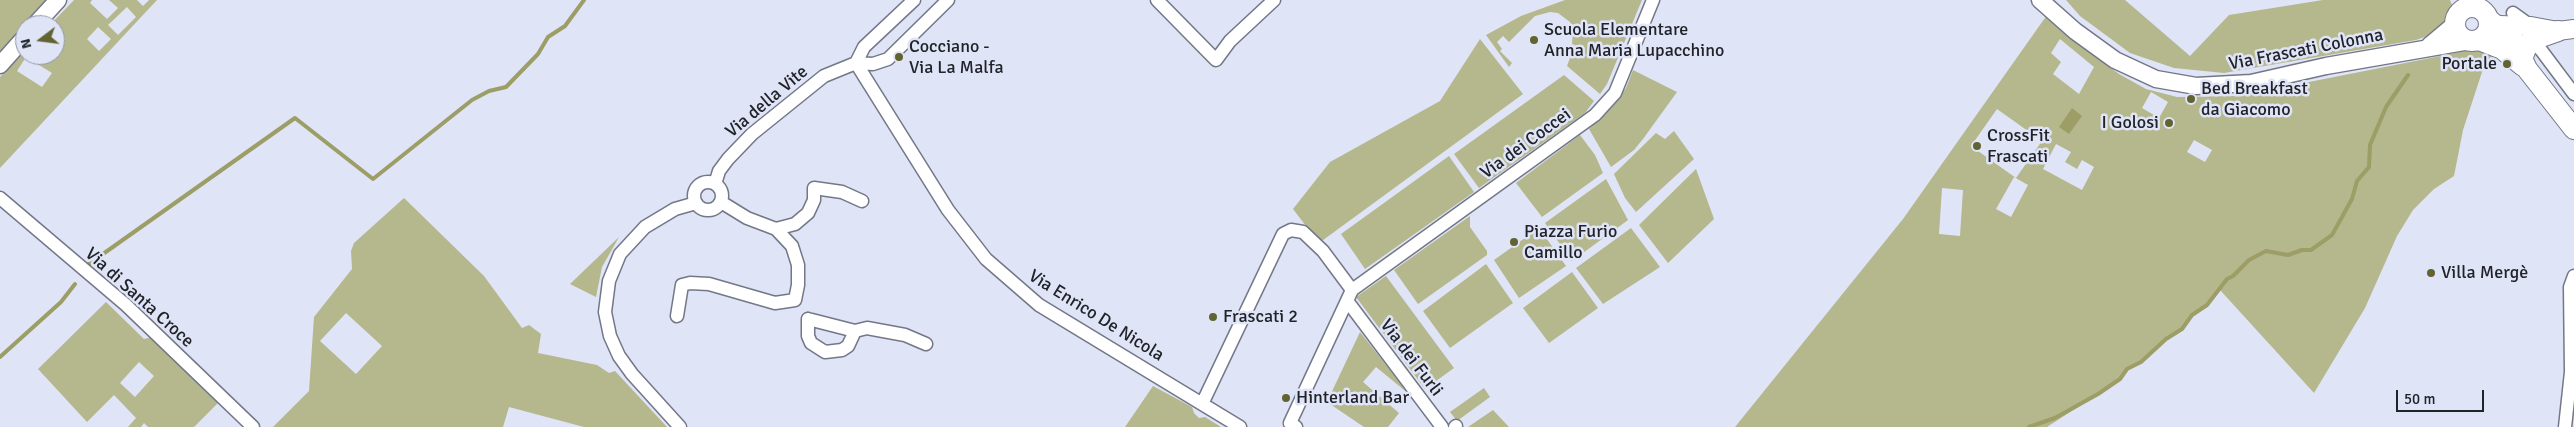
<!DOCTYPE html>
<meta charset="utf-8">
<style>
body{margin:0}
#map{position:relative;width:2574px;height:427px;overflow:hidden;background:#dfe4f7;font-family:Signika,sans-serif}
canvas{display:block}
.north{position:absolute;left:15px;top:15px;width:50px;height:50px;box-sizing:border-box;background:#dfe4f7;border:1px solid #9397a5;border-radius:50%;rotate:255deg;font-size:14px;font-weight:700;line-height:20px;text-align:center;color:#212329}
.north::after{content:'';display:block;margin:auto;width:18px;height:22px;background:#616330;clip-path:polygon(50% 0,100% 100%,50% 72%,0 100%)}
.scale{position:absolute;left:2396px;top:390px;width:88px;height:22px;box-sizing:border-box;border:2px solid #212329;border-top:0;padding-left:6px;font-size:15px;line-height:18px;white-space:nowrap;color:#212329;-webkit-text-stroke:4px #dfe4f7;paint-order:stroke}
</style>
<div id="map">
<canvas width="2574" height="427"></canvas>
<div class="north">N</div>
<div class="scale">50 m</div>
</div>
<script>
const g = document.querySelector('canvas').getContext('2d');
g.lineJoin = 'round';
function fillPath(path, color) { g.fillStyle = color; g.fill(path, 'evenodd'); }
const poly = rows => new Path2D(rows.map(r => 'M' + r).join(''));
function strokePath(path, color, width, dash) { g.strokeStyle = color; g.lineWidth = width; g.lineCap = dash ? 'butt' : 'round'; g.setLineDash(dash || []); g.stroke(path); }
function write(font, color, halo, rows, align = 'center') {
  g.font = font + ' Signika,sans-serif'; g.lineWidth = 5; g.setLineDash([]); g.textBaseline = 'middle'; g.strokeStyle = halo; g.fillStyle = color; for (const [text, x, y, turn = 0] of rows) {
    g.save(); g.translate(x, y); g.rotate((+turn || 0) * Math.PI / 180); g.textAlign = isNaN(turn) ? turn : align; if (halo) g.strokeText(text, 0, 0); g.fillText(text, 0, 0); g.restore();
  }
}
fillPath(poly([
 [0,0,51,0,0,54],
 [74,0,92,0,90,3,107,19,118,8,109,0,137,0,143,6,149,0,157,0,0,168,0,77,25,51,25,55,55,55,55,25,50,25],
 [127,7,136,17,118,35,108,25],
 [98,27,111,39,99,51,87,39],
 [26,57,52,73,42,87,17,71],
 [1565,0,1642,0,1607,84,1600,94,1567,66,1575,45,1572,44,1573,29,1570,22,1558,13,1550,12,1535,16,1509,42,1503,36,1497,42,1502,49,1500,51,1512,63,1509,67,1486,35,1521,16],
 [2066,0,2125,0,2190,56,2229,15,2323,0,2450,0,2452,5,2448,23,2439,32,2416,40,2224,73,2174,68,2130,53,2080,16],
 [2047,15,2085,49,2119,74,2146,89,2177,97,2238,96,2471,50,2494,51,2482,72,2463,130,2454,176,2434,189,2413,210,2397,236,2365,308,2314,393,2220,290,2207,305,2192,315,2184,328,2166,339,2141,362,2127,369,2120,379,2098,394,2047,427,1735,427,1903,219],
 [2060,39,2094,67,2079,94,2053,74,2061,62,2051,53],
 [2151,92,2168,102,2159,118,2142,108],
 [1997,109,2042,141,2016,178,1971,146],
 [2194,140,2212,150,2205,162,2187,152],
 [2056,144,2071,152,2065,162,2077,169,2082,160,2094,167,2082,190,2043,169],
 [2014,177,2028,185,2011,217,1996,209],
 [1942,188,1963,190,1960,236,1939,234],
 [1480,39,1523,94,1319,243,1293,209,1330,162,1440,101],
 [1633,70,1677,92,1643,139,1634,150,1611,167,1589,129,1616,102,1626,88],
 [1564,75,1594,101,1585,113,1479,188,1454,154],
 [1674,131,1694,159,1636,212,1625,198,1614,174,1656,133,1665,139],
 [1580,135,1595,155,1603,173,1542,217,1516,183],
 [1449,156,1474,192,1365,269,1341,234],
 [1696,169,1714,219,1668,263,1639,225],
 [1606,179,1628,220,1572,261,1545,223],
 [404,198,484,276,522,328,529,325,541,334,538,353,597,365,609,373,615,371,667,427,584,427,509,407,503,427,273,427,309,391,314,317,352,269,351,251,354,243],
 [346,313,382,346,356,374,320,341],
 [1470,216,1470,227,1487,251,1487,255,1418,304,1394,270],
 [1539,228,1566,266,1519,298,1494,260],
 [1631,228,1660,267,1603,304,1576,268],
 [619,237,602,267,596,297,570,284],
 [1486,264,1513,303,1450,348,1423,311],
 [1572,272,1598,308,1549,343,1523,308],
 [1386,276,1454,368,1425,389,1356,297],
 [106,302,144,339,152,337,219,402,194,427,148,427,144,423,141,427,128,427,136,418,114,395,87,422,38,369],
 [139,362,154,376,135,397,120,383],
 [1360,332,1409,394,1376,367,1363,382,1399,413,1388,427,1364,427,1327,402],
 [1153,386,1192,407,1194,413,1199,418,1205,417,1221,427,1125,427],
 [1484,388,1490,397,1457,421,1450,412],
 [1493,410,1509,427,1468,427]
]), '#b5b78d');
fillPath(poly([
 [2072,108,2082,116,2069,134,2059,127]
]), '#9c9e66');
strokePath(poly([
 [86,266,295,118,373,179,472,100,489,91,506,87,538,54,548,37,565,26,584,0],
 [0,357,61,302,75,284],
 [2029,427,2055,418,2098,394,2120,379,2127,369,2141,362,2166,339,2182,329,2192,315,2207,305,2227,279,2233,276,2249,260,2266,251,2288,255,2302,250,2311,250,2332,235,2352,199,2357,181,2369,167,2370,145,2386,107,2408,75]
]), '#9c9e66', 4);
const minor = poly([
 [1157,0,1216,60,1230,41,1274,0],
 [2513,13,2531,26],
 [2528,37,2541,50,2574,94],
 [856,63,948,210,986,259,1039,305,1240,427],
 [856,63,873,64,888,59,948,0],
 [856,63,864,47,914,0],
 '694 196a14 14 0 1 1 28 0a14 14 0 1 1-28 0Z',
 [715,184,719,171,728,159,752,134,824,76,856,63],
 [0,198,126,305,253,427],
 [721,202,747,218,776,229,792,246,798,265,798,285,795,300],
 [776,229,795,224,808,213,814,200,814,188,842,192,862,201],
 [1348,302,1442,427],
 [677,316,682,285,690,283,709,284,775,303,795,300],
 [808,319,855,331,867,328,905,335,926,344],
 [808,319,808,336,811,343,825,352,842,350,848,346,855,331],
 [1202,404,1283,234,1291,230,1303,232,1323,251,1352,290],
 [680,427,632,374,619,356,610,336,605,312,609,281,620,254,645,227,675,209,696,203],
 [1296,427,1290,423,1352,290,1595,115,1615,93,1653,0],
 [1455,427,1456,426],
 [2565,427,2571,372,2570,287,2574,276]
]);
const tertiary = poly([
 [2040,0,2075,31,2115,60,2156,79,2196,86,2251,83,2326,66,2470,41],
 [35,25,58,0],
 [2429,46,2454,25],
 [0,65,25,37]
]);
const secondary = poly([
 [2499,25,2531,26,2558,31,2574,29]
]);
const primary = poly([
 '2455 24a17 17 0 1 1 34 0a17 17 0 1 1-34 0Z',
 [2488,19,2513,39,2527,69,2574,129],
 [2479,40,2502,49,2523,66],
 [2522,59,2527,46,2538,38,2558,31]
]);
strokePath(minor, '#737787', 15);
strokePath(tertiary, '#737787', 19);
strokePath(secondary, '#737787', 20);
strokePath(primary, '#737787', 22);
strokePath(minor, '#fff', 12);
strokePath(tertiary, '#fff', 16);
strokePath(secondary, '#fff', 18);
strokePath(primary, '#fff', 20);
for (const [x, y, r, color] of [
 [1534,40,5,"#616330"],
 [899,57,5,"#616330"],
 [2507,64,5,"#616330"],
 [2191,99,5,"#616330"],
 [2169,123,5,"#616330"],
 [1977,146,5,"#616330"],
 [1514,242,5,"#616330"],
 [2431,273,5,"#616330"],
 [1213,317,5,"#616330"],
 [1286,398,5,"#616330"]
]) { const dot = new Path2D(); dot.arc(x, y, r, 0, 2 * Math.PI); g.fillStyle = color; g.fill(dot); strokePath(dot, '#dfe4f7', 2); }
write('18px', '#212329', '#dfe4f7', [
 ["Scuola Elementare",1544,30],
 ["Anna Maria Lupacchino",1544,51],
 ["Cocciano -",909,47],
 ["Via La Malfa",909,68],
 ["Portale",2497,64,"right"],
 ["Bed Breakfast",2201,89],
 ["da Giacomo",2201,110],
 ["I Golosi",2159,123,"right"],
 ["CrossFit",1987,136],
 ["Frascati",1987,157],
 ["Piazza Furio",1524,232],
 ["Camillo",1524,253],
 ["Villa Mergè",2441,273],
 ["Frascati 2",1223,317],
 ["Hinterland Bar",1296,398]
], 'left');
write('18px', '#212329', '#dfe4f7', [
 ["Via Frascati Colonna",2306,50,-11],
 ["Via della Vite",767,102,-40],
 ["Via dei Coccei",1526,144,-36],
 ["Via di Santa Croce",139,298,42],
 ["Via Enrico De Nicola",1096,316,32],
 ["Via dei Furli",1411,358,53]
]);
</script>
